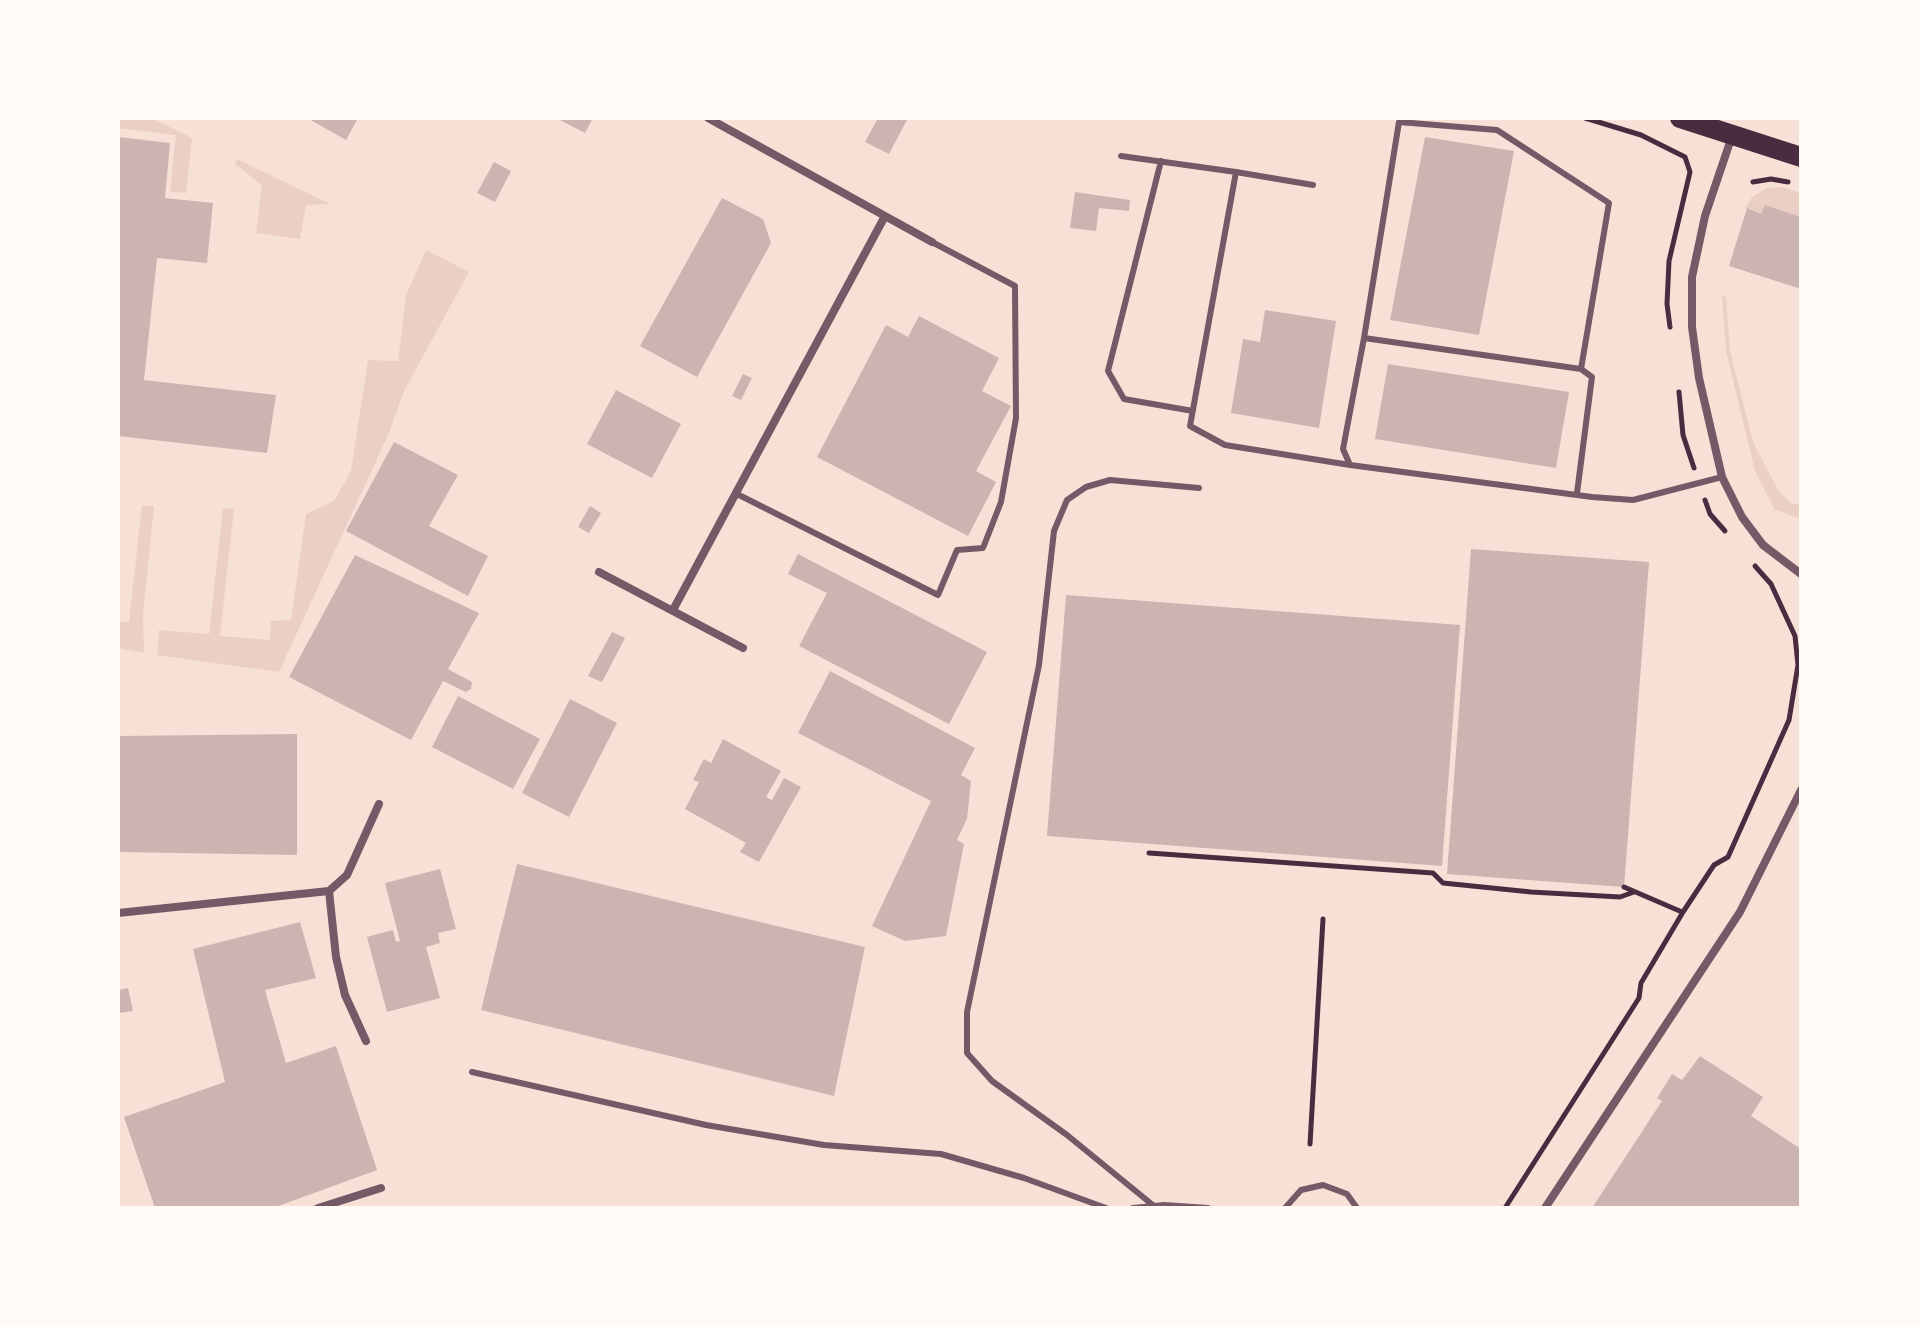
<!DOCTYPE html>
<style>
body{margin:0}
#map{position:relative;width:1919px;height:1326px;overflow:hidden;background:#f7e1d7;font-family:Ubuntu,sans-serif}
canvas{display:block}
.frame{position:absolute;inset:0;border:120px solid #fffaf5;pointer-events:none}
</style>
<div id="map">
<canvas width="1919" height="1326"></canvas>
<div class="frame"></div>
</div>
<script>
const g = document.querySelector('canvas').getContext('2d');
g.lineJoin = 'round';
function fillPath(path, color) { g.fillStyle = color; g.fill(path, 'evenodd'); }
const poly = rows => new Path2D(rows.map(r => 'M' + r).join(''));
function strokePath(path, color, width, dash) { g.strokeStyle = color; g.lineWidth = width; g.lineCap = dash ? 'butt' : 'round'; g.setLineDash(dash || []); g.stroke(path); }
fillPath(poly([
 [118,118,151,118,192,138,186,193,170,192,176,135,118,128],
 [237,159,330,204,306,205,300,239,256,233,262,185,235,164],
 [1783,187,1801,193,1801,217,1765,206,1761,214,1745,208,1752,197,1767,188],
 [426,250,469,272,404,391,389,433,279,672,157,655,159,630,209,634,223,508,234,509,220,636,270,640,271,621,291,620,306,514,334,501,351,471,368,360,398,361,406,295],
 [1722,296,1726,297,1730,351,1753,442,1778,490,1793,505,1801,502,1799,518,1775,510,1755,471,1726,351],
 [142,506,154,506,143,614,144,653,118,648,118,622,129,622]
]), '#ebcfc5');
fillPath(poly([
 [307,118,358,118,346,140],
 [556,118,593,118,585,133],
 [878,118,908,118,889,154,865,142],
 [118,137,170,143,165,198,213,203,207,263,157,258,144,380,276,395,267,453,118,436],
 [1425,137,1514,151,1479,335,1390,320],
 [494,162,511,171,495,202,477,193],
 [1075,192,1130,200,1129,211,1099,208,1096,231,1070,228],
 [722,198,763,219,771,243,697,377,640,346],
 [1765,205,1801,217,1801,289,1729,266,1747,208,1761,214],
 [1265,310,1336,321,1319,428,1231,413,1243,339,1260,342],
 [919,316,999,358,982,391,1011,406,976,471,996,482,968,536,817,457,886,325,908,337],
 [1388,364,1569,392,1556,468,1375,439],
 [743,374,752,378,741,400,732,396],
 [616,390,681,424,652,478,587,444],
 [394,442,458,475,429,526,488,556,468,596,346,531],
 [590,506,601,513,589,533,578,527],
 [1471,549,1649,562,1624,887,1447,874],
 [798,554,987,652,949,724,799,646,827,593,788,574],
 [355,555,479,613,448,669,472,682,471,689,466,692,443,681,411,740,289,677],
 [1066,595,1460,625,1442,866,1047,836],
 [612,632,625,638,602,682,588,676],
 [830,671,975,748,961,775,971,781,967,819,957,840,964,844,946,936,905,941,872,926,931,801,798,733],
 [458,696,540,739,513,789,432,747],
 [570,699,617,723,569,817,522,793],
 [297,734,297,855,118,852,118,736],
 [723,739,781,771,766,797,772,800,784,778,801,787,759,862,740,852,746,843,685,809,699,782,693,780,704,759,711,763],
 [517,864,865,947,834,1096,481,1010],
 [440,869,456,929,438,933,440,943,426,947,440,998,387,1012,367,937,393,930,396,942,400,941,385,883],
 [300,922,316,978,265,990,286,1063,336,1046,377,1170,273,1208,155,1208,124,1117,225,1082,193,949],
 [128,988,133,1011,119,1013,118,990],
 [1700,1056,1763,1097,1751,1116,1801,1149,1801,1208,1592,1208,1662,1101,1657,1098,1672,1074,1682,1080]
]), '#ccb4b1');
strokePath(poly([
 [1585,118,1641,135,1685,157,1690,172,1669,261,1667,304,1670,327],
 [1753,182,1771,179,1788,182],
 [1679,392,1683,435,1694,468],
 [1705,500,1710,514,1725,531],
 [1149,853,1433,873,1443,883,1531,892,1620,897,1634,892],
 [1624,887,1682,912],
 [1310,1144,1323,919],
 [1505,1208,1639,998,1641,983,1683,912,1714,865,1728,857,1789,720,1798,665,1795,636,1771,584,1755,566]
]), '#4a2c40', 5);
strokePath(poly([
 [1121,156,1236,172],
 [1161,161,1108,371,1124,399,1193,411],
 [1313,185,1236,172,1190,426,1225,445,1350,465],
 [1364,338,1399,122,1497,130,1609,203,1581,369],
 [735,493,938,595,957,550,983,548,1001,502,1016,418,1015,286,932,242],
 [1577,493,1592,377,1581,369,1364,338,1343,449,1350,465,1592,497,1633,500,1722,477],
 [472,1072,706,1125,824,1145,941,1154,1024,1178,1106,1208],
 [1154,1206,1067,1135,992,1081,967,1053,967,1012,1039,665,1054,531,1067,500,1086,487,1110,480,1199,488],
 [1133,1208,1164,1205,1208,1208],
 [1285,1208,1301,1190,1323,1185,1347,1194,1357,1208]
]), '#755966', 6);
strokePath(poly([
 [708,118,932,242],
 [1732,136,1705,216,1692,277,1692,327,1699,378,1722,477,1742,517,1763,545,1801,574],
 [599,572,743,648],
 [673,610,885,216],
 [329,891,336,957,345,995,366,1041],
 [118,913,329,891,347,875,379,804],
 [318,1208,381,1188],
 [1545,1208,1740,912,1801,790]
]), '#755966', 8);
strokePath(poly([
 [1680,118,1801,157]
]), '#4a2c40', 20);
</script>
